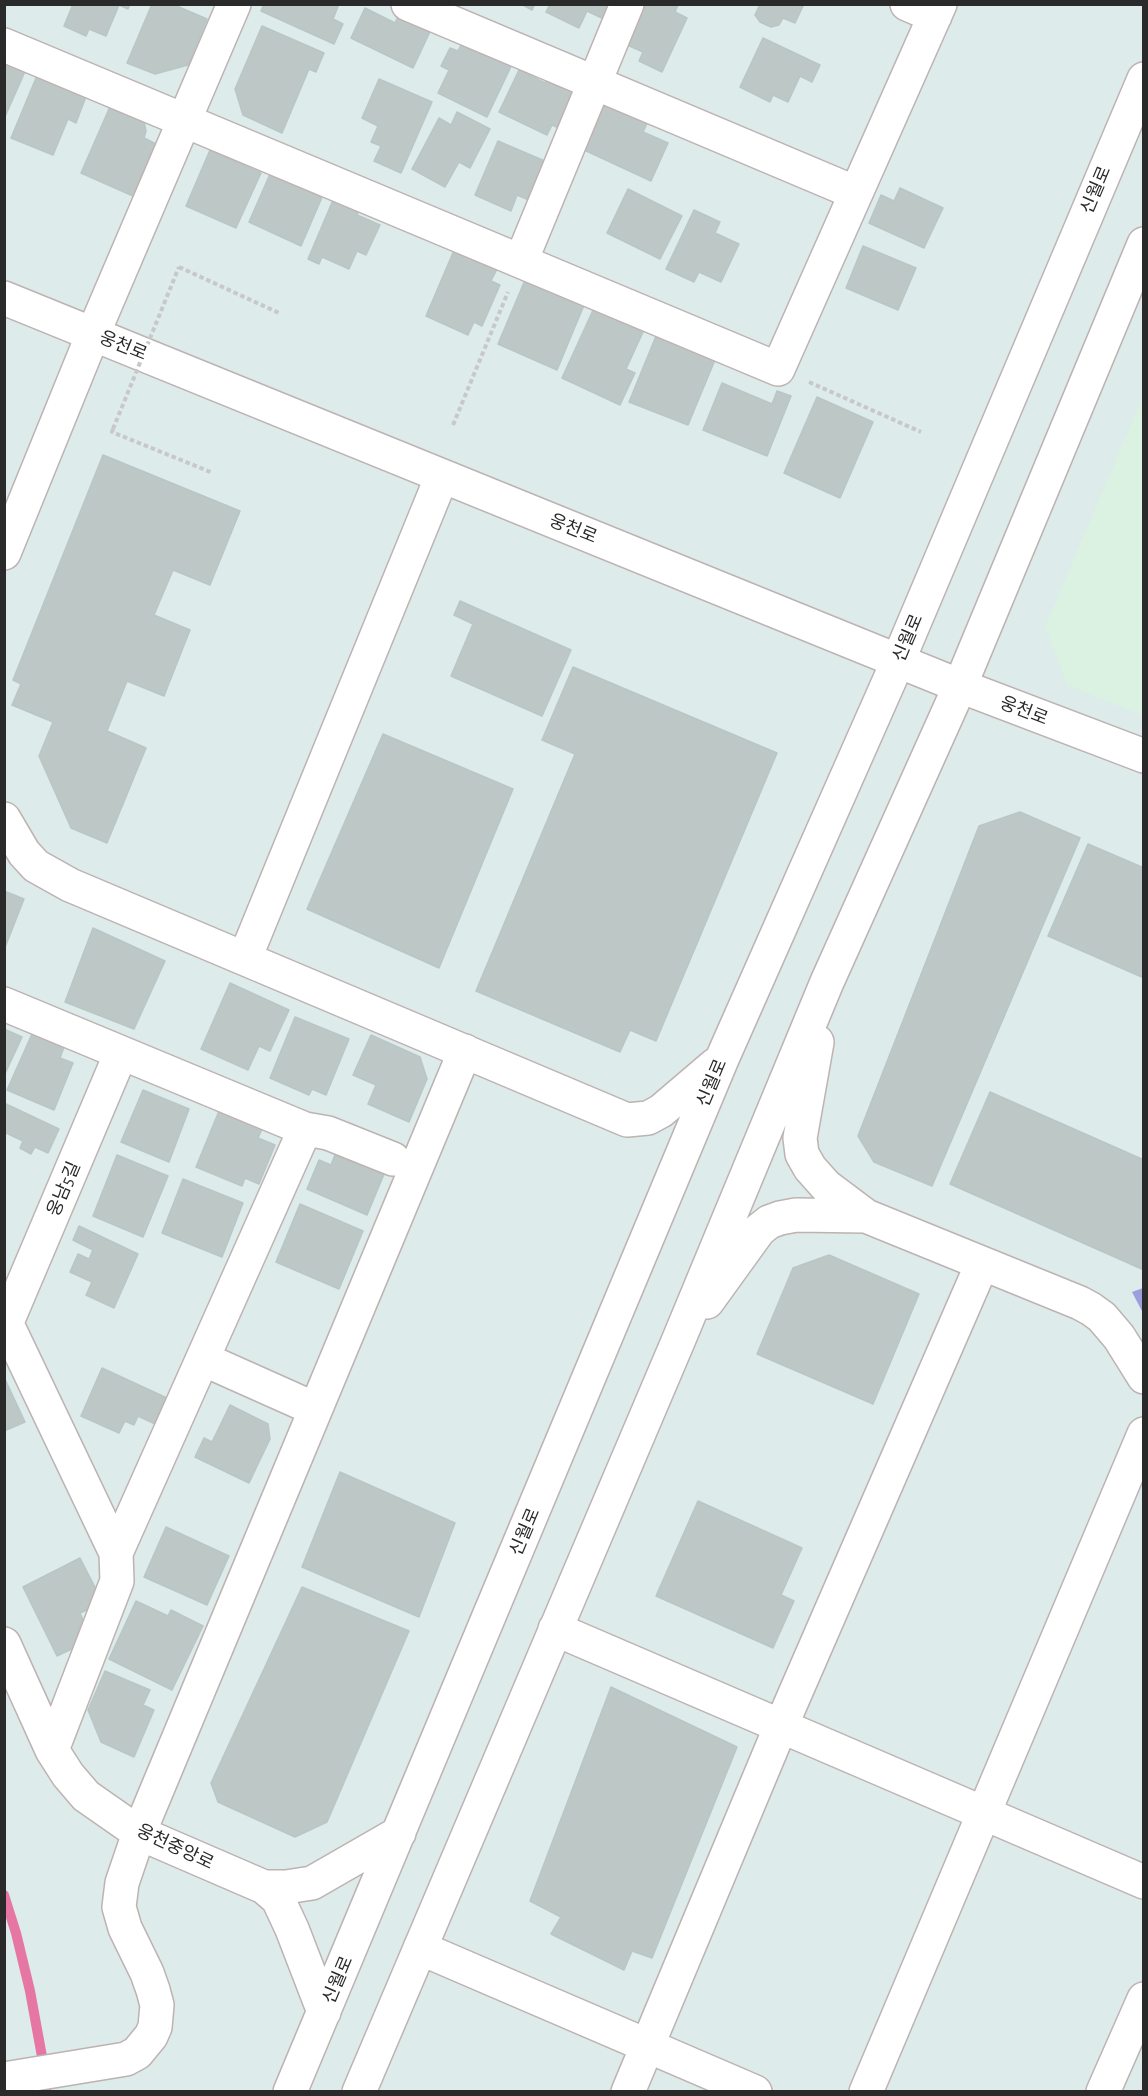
<!DOCTYPE html>
<meta charset="utf-8">
<style>
body{margin:0}
#map{position:relative;width:1148px;height:2096px;overflow:hidden;background:#ddebea;font-family:"Alegreya Sans",sans-serif}
canvas{display:block}
.frame{position:absolute;inset:0;border:6px solid #2a2a2a;pointer-events:none}
</style>
<div id="map">
<canvas width="1148" height="2096"></canvas>
<div class="frame"></div>
</div>
<script>
const g = document.querySelector('canvas').getContext('2d');
g.lineJoin = 'round';
function fillPath(path, color) { g.fillStyle = color; g.fill(path, 'evenodd'); }
const poly = rows => new Path2D(rows.map(r => 'M' + r).join(''));
function strokePath(path, color, width, dash) { g.strokeStyle = color; g.lineWidth = width; g.lineCap = dash ? 'butt' : 'round'; g.setLineDash(dash || []); g.stroke(path); }
function write(font, color, halo, rows, align = 'center') {
  g.font = font + ' "Alegreya Sans","Noto Sans KR",sans-serif'; g.lineWidth = 6; g.setLineDash([]); g.textBaseline = 'middle'; g.strokeStyle = halo; g.fillStyle = color; for (const [text, x, y, turn = 0] of rows) {
    g.save(); g.translate(x, y); g.rotate((+turn || 0) * Math.PI / 180); g.textAlign = isNaN(turn) ? turn : align; if (halo) g.strokeText(text, 0, 0); g.fillText(text, 0, 0); g.restore();
  }
}
fillPath(poly([
 [1143,396,1144,716,1143,716,1067,685,1045,627]
]), '#dbf1e1');
fillPath(poly([
 [1143,1288,1143,1313,1132,1292]
]), '#9d9ede');
strokePath(poly([
 [4,1895,16,1933,30,1991,43,2062,46,2092]
]), '#e677a5', 10);
const building = poly([
 [73,4,130,4,128,9,119,5,106,36,89,29,86,36,64,26,73,4],
 [152,4,172,4,207,19,188,65,155,74,127,63,152,4],
 [264,4,339,4,333,19,343,24,334,44,261,11,264,4],
 [521,4,535,4,532,10,521,4],
 [550,4,616,4,608,21,587,11,579,28,546,12,550,4],
 [644,4,677,4,678,5,675,12,687,18,662,72,639,61,643,52,625,44,644,4],
 [760,4,804,4,795,23,783,18,779,25,771,27,760,22,755,15,760,4],
 [403,6,435,21,413,68,351,38,365,8,395,23,403,6],
 [262,26,324,53,316,72,309,69,282,133,243,115,235,89,262,26],
 [763,38,820,65,812,82,800,76,788,102,773,95,770,102,740,87,763,38],
 [463,41,515,58,487,117,438,93,449,70,441,66,450,48,458,51,463,41],
 [4,57,27,67,4,119,4,57],
 [41,66,90,86,76,123,68,119,53,155,11,138,41,66],
 [519,70,545,83,550,72,588,90,568,132,552,125,547,135,499,112,519,70],
 [379,79,432,102,401,173,374,161,381,146,371,142,378,126,362,118,379,79],
 [605,97,650,117,643,132,668,143,651,181,582,149,605,97],
 [112,102,144,122,146,131,144,138,156,144,133,196,81,173,112,102],
 [457,112,490,129,470,168,459,162,445,187,412,169,439,118,451,125,457,112],
 [498,141,547,162,531,201,517,195,511,211,475,195,498,141],
 [210,150,261,173,236,228,186,206,210,150],
 [274,165,326,188,301,246,249,222,274,165],
 [339,186,364,198,357,215,380,225,366,255,357,251,349,269,322,257,319,264,308,259,339,186],
 [900,188,943,208,924,248,869,223,881,195,894,201,900,188],
 [628,189,682,216,660,259,607,233,628,189],
 [694,210,720,222,715,233,739,244,721,282,699,272,694,282,666,269,694,210],
 [863,246,916,268,898,310,846,288,863,246],
 [455,248,498,267,491,281,500,285,482,326,474,322,468,335,426,316,455,248],
 [528,273,587,298,557,370,498,344,528,273],
 [594,308,644,330,626,369,635,373,620,405,562,378,594,308],
 [656,336,715,360,688,425,629,402,656,336],
 [722,383,772,404,777,391,791,396,767,456,703,430,722,383],
 [817,397,873,422,840,498,784,473,817,397],
 [103,455,240,511,210,585,173,570,154,615,190,630,164,696,127,681,107,731,146,748,107,843,71,828,39,756,53,722,12,705,21,684,13,680,103,455],
 [460,601,571,650,542,716,451,676,473,624,454,615,460,601],
 [573,667,777,753,656,1041,630,1030,620,1052,476,991,575,754,542,740,573,667],
 [383,734,513,789,439,968,307,909,383,734],
 [1020,812,1080,838,932,1186,874,1162,858,1136,979,826,1020,812],
 [1088,844,1144,868,1144,978,1048,936,1088,844],
 [4,891,24,899,4,950,4,891],
 [93,928,165,961,134,1029,65,1002,93,928],
 [230,983,289,1010,270,1051,259,1046,248,1070,201,1049,230,983],
 [295,1017,349,1039,326,1095,312,1089,309,1095,270,1078,295,1017],
 [4,1029,22,1037,4,1076,4,1029],
 [32,1034,64,1047,60,1058,73,1063,54,1110,7,1090,32,1034],
 [371,1035,420,1057,427,1079,409,1122,368,1104,376,1085,353,1075,371,1035],
 [143,1090,189,1109,169,1162,121,1142,143,1090],
 [990,1092,1144,1160,1144,1270,950,1184,990,1092],
 [6,1104,59,1129,48,1153,35,1147,31,1154,20,1148,23,1141,4,1132,6,1104],
 [219,1111,262,1129,258,1138,275,1145,259,1184,245,1178,242,1186,196,1167,219,1111],
 [338,1147,387,1167,367,1215,307,1189,319,1160,331,1165,338,1147],
 [117,1155,168,1176,143,1237,93,1216,117,1155],
 [183,1179,243,1203,222,1257,162,1233,183,1179],
 [300,1204,363,1231,339,1289,276,1262,300,1204],
 [79,1226,138,1254,114,1308,86,1295,92,1282,70,1272,78,1254,89,1259,93,1250,73,1240,79,1226],
 [829,1255,919,1294,873,1404,757,1354,793,1268,829,1255],
 [102,1368,167,1398,155,1424,138,1416,134,1425,125,1421,119,1433,81,1416,102,1368],
 [4,1377,25,1422,4,1431,4,1377],
 [230,1405,268,1424,270,1439,249,1483,195,1457,204,1438,212,1442,230,1405],
 [340,1472,455,1523,419,1617,302,1567,340,1472],
 [698,1501,802,1548,781,1595,794,1601,773,1648,656,1596,698,1501],
 [166,1527,229,1556,207,1605,144,1577,166,1527],
 [80,1558,99,1595,94,1607,80,1613,89,1634,86,1642,57,1656,23,1587,80,1558],
 [302,1587,409,1631,327,1822,295,1837,218,1802,211,1783,302,1587],
 [136,1601,168,1616,171,1610,203,1626,172,1690,109,1659,136,1601],
 [105,1671,150,1690,143,1705,154,1710,134,1757,101,1742,88,1710,105,1671],
 [611,1687,737,1747,652,1958,632,1951,624,1970,551,1934,561,1917,530,1901,611,1687]
]);
fillPath(building, '#bdc7c6');
strokePath(building, '#b7c7c6', 1.5);
const minor = poly([
 [408,4,856,193],
 [907,4,935,16],
 [4,45,778,369,940,4],
 [521,261,627,4],
 [4,298,960,686,1144,756],
 [4,553,93,334,234,4],
 [4,819,24,853,36,866,70,885,627,1120,648,1118,661,1111,715,1065],
 [245,958,442,476],
 [4,1004,305,1129,328,1133,393,1159],
 [817,1042,800,1138,802,1154,810,1168,826,1186,866,1216,1080,1303,1091,1309,1102,1317,1119,1337,1144,1377],
 [707,1302,759,1230,769,1222,780,1218,796,1215,866,1216],
 [4,1318,116,1553,117,1581,52,1750],
 [4,1324,7,1322,121,1053],
 [203,1359,315,1409],
 [116,1553,305,1129],
 [555,1629,1144,1882],
 [4,1644,52,1750,68,1775,86,1796,139,1833,264,1887,278,1899,292,1929,324,2012],
 [264,1887,286,1887,312,1883,399,1833],
 [420,1948,755,2092],
 [4,2079,126,2059,137,2053,151,2036,155,2027,157,2005,153,1990,147,1973,125,1928,119,1907,122,1883,139,1833,465,1051],
 [290,2092,722,1059,898,661,1144,79],
 [359,2092,679,1339,827,982,960,686,1144,244],
 [628,2092,781,1726,982,1264],
 [866,2092,1144,1434],
 [1103,2092,1144,1999]
]);
strokePath(minor, '#bdb3b1', 36);
strokePath(poly([
 [179,267,279,313],
 [809,382,921,432],
 [453,425,508,292],
 [113,429,112,432,213,473]
]), '#c8c8c8', 4, [4.5, 3]);
strokePath(minor, '#fff', 33);
strokePath(poly([
 [113,429,179,267]
]), '#c8c8c8', 4, [4.5, 3]);
write('18px', '#2a2a2a', '#fff', [
 ["신월로",1096,190,-67],
 ["웅천로",123,346,22],
 ["웅천로",573,529,22],
 ["신월로",908,638,-67],
 ["웅천로",1024,711,21],
 ["신월로",712,1083,-67],
 ["웅남5길",64,1189,-67],
 ["신월로",525,1532,-67],
 ["웅천중앙로",175,1847,25],
 ["신월로",338,1980,-67]
]);
</script>
